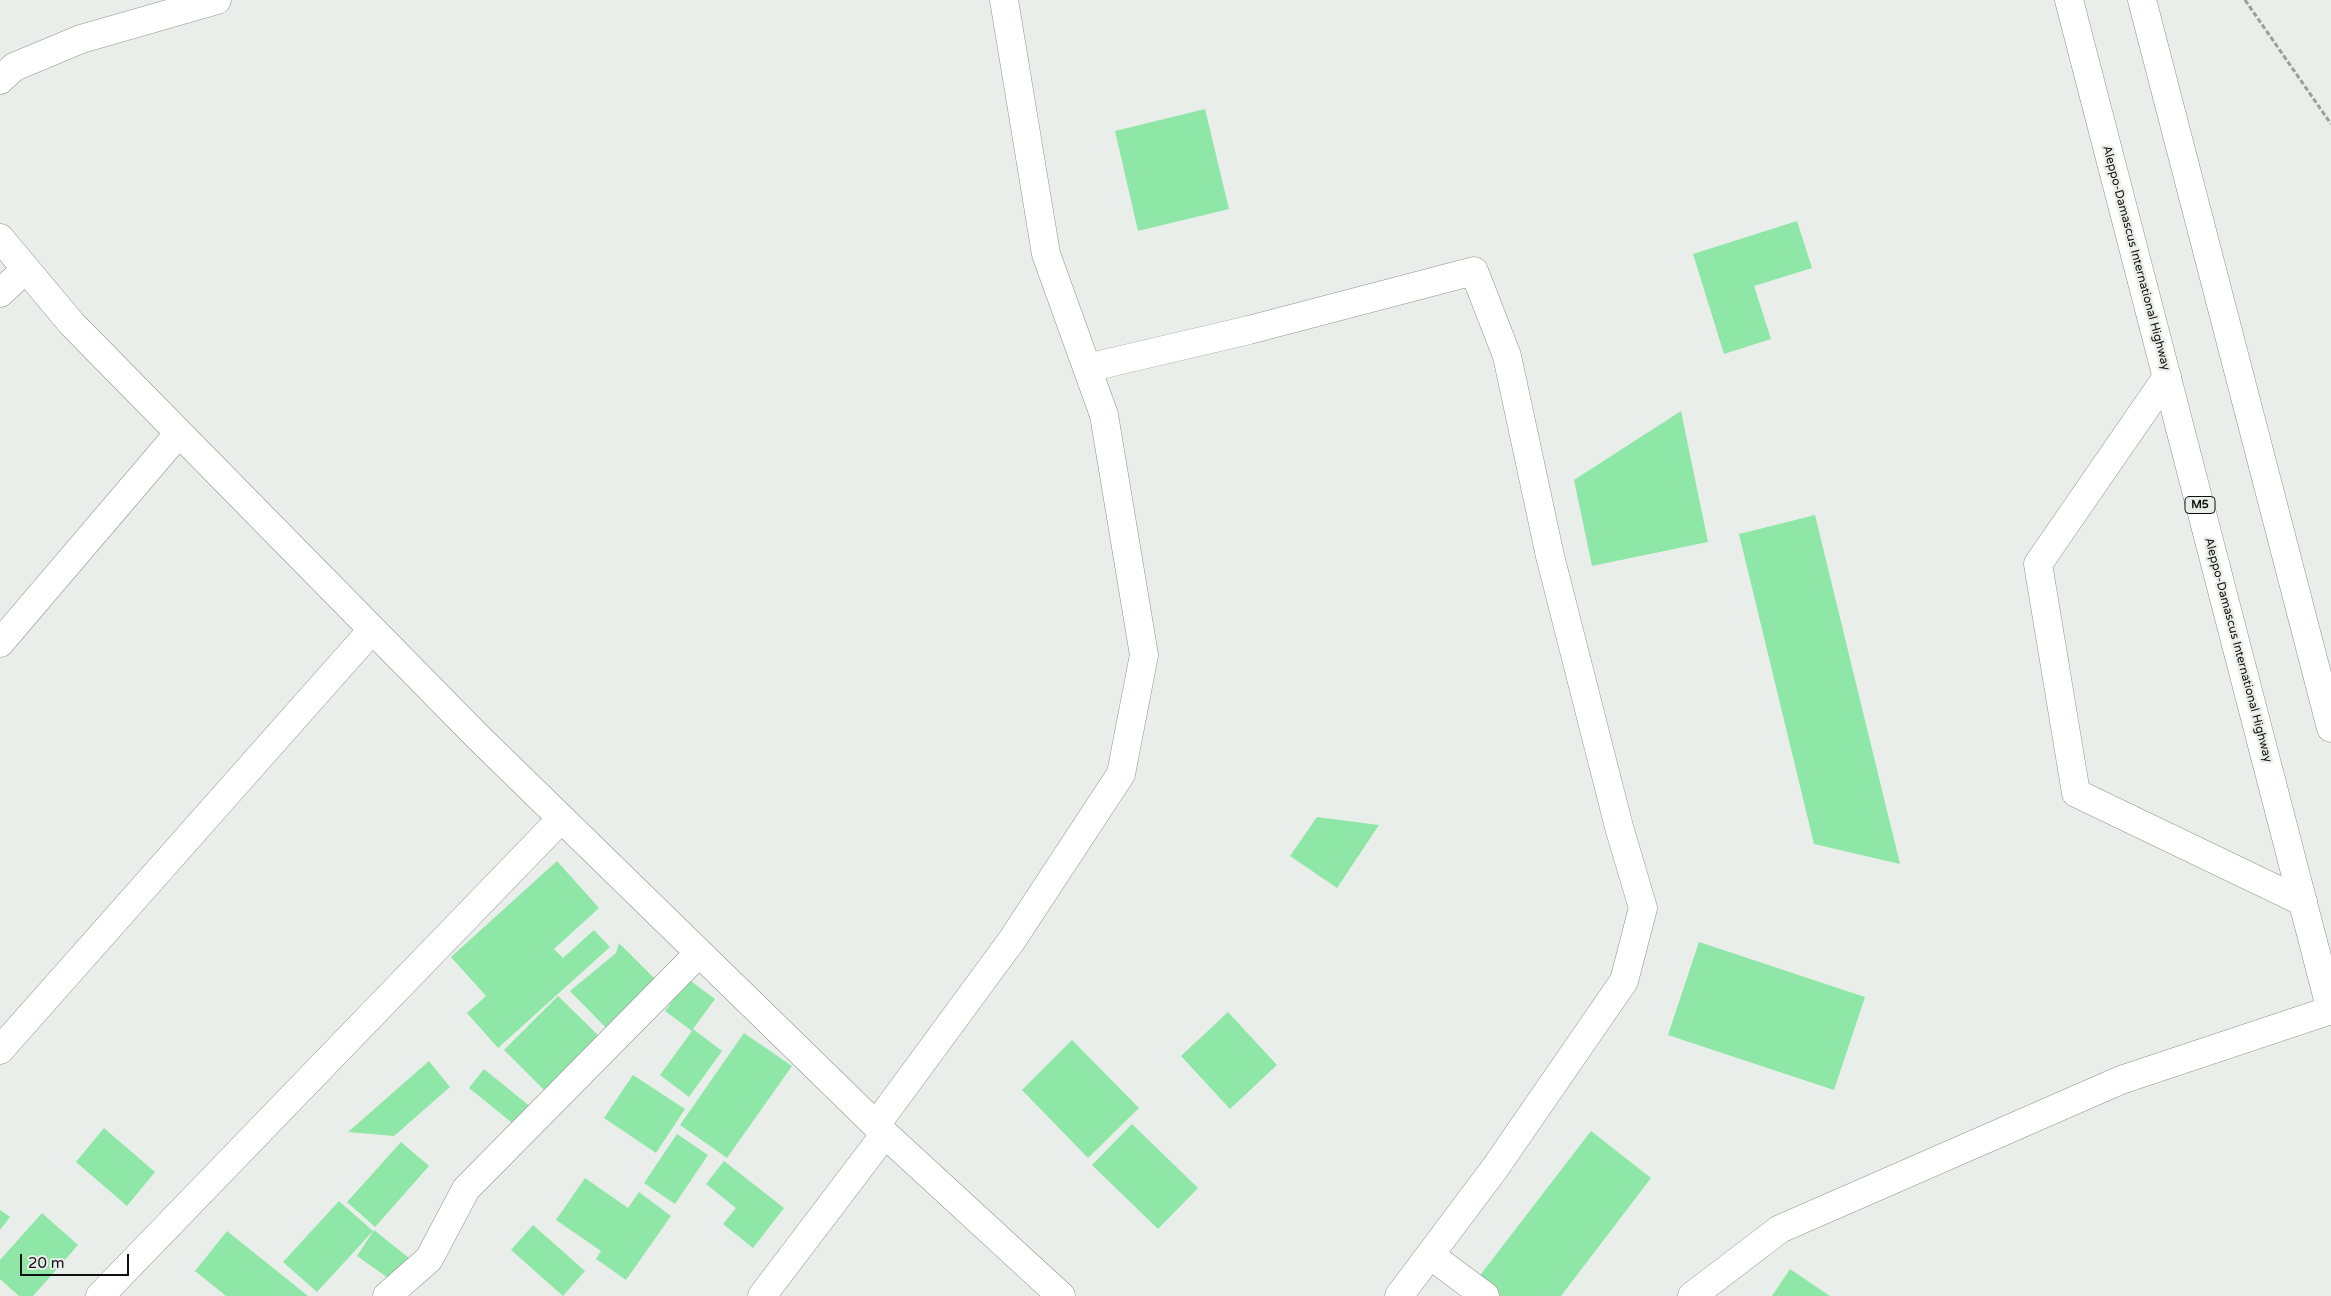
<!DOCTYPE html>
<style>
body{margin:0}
#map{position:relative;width:2331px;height:1296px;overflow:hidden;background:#eaeeeb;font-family:"Varela Round",sans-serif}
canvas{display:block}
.scale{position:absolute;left:20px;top:1254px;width:109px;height:22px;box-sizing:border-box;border:2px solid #0f100f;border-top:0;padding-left:6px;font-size:15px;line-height:18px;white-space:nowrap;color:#0f100f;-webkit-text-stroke:4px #eaeeeb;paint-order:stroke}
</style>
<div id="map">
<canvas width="2331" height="1296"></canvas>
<div class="scale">20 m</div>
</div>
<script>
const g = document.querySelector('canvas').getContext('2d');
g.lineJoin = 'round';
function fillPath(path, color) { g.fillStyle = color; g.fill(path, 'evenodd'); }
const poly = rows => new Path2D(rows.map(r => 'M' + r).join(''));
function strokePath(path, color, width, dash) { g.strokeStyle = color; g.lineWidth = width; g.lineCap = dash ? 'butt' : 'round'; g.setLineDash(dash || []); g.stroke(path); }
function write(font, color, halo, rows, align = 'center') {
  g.font = font + ' "Varela Round",sans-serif'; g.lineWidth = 5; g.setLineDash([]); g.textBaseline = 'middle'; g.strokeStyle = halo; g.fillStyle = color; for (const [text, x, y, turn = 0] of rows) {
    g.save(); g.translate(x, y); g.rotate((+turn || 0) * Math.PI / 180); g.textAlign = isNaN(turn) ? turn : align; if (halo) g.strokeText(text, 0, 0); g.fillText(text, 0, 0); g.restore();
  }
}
fillPath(poly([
 [1205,109,1229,209,1138,231,1115,131],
 [1797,221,1812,268,1754,286,1771,339,1724,354,1693,254],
 [1681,411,1708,542,1592,566,1574,480],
 [1815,515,1900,864,1814,844,1739,534],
 [1317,817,1379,825,1337,888,1290,856],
 [557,861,599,908,554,949,563,958,594,930,610,947,498,1048,467,1013,486,996,451,957],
 [1699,942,1865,997,1834,1090,1668,1035],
 [619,943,660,984,611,1033,570,991,616,953],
 [688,979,715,999,693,1029,722,1051,689,1097,660,1075,692,1031,665,1011],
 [558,996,600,1037,546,1092,504,1050],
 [1228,1012,1277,1065,1230,1109,1181,1056],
 [744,1033,792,1066,727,1158,680,1125],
 [1072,1040,1139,1108,1088,1158,1022,1090],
 [429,1061,450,1087,394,1136,348,1132],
 [484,1069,532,1108,516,1126,469,1088],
 [633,1075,685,1109,656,1153,604,1118],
 [1132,1124,1198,1188,1158,1229,1092,1165],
 [104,1128,155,1172,127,1206,76,1162],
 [1591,1131,1651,1178,1561,1296,1501,1296,1478,1278],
 [677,1134,708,1155,675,1204,644,1183],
 [401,1142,429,1166,375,1227,347,1202],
 [724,1161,784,1208,753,1248,723,1224,736,1208,706,1184],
 [585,1178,628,1208,639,1192,671,1216,626,1280,596,1259,601,1251,556,1220],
 [339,1201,373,1231,317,1292,283,1262],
 [0,1210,10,1217,0,1230],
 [42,1213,78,1245,33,1296,19,1296,0,1279,0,1260],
 [533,1225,585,1271,563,1296,511,1250],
 [374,1230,414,1262,398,1285,357,1256],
 [227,1231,308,1296,226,1296,195,1271],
 [1790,1269,1830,1296,1772,1296]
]), '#8ee7a6');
const minor = poly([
 [0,80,14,67,81,39,217,0],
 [0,238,72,324,478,737,885,1134,1061,1296],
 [0,293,26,269],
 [1087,368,1249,330,1474,271,1507,356,1550,556,1619,827,1643,908,1624,981,1495,1168,1399,1296],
 [2167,377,2038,564,2076,793,2303,902],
 [0,643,179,433],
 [0,1050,372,630],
 [876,1125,1012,940,1121,774,1144,655,1104,415,1046,254,1004,0],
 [1430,1255,1485,1296],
 [100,1296,561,819],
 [387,1296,429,1259,466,1189,699,953],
 [762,1296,885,1134],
 [1692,1296,1780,1229,2121,1080,2331,1010]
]);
const highway = poly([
 [2069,0,2331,1011],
 [2142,0,2331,728]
]);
strokePath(minor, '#8f9290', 29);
strokePath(highway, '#8f9290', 29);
strokePath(poly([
 [2245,0,2331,124]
]), '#9b9e9b', 3, [5, 2.5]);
strokePath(minor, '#fff', 28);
strokePath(highway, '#fff', 28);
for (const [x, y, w] of [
 [2200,505,30]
]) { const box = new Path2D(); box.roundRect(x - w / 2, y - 8.5, w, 17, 4); g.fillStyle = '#eaeeeb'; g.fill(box); strokePath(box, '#0f100f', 1); }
write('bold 11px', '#0f100f', null, [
 ["M5",2200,505]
]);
write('12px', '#0f100f', '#eaeeeb', [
 ["Aleppo-Damascus International Highway",2136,258,75],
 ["Aleppo-Damascus International Highway",2238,650,75]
]);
</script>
